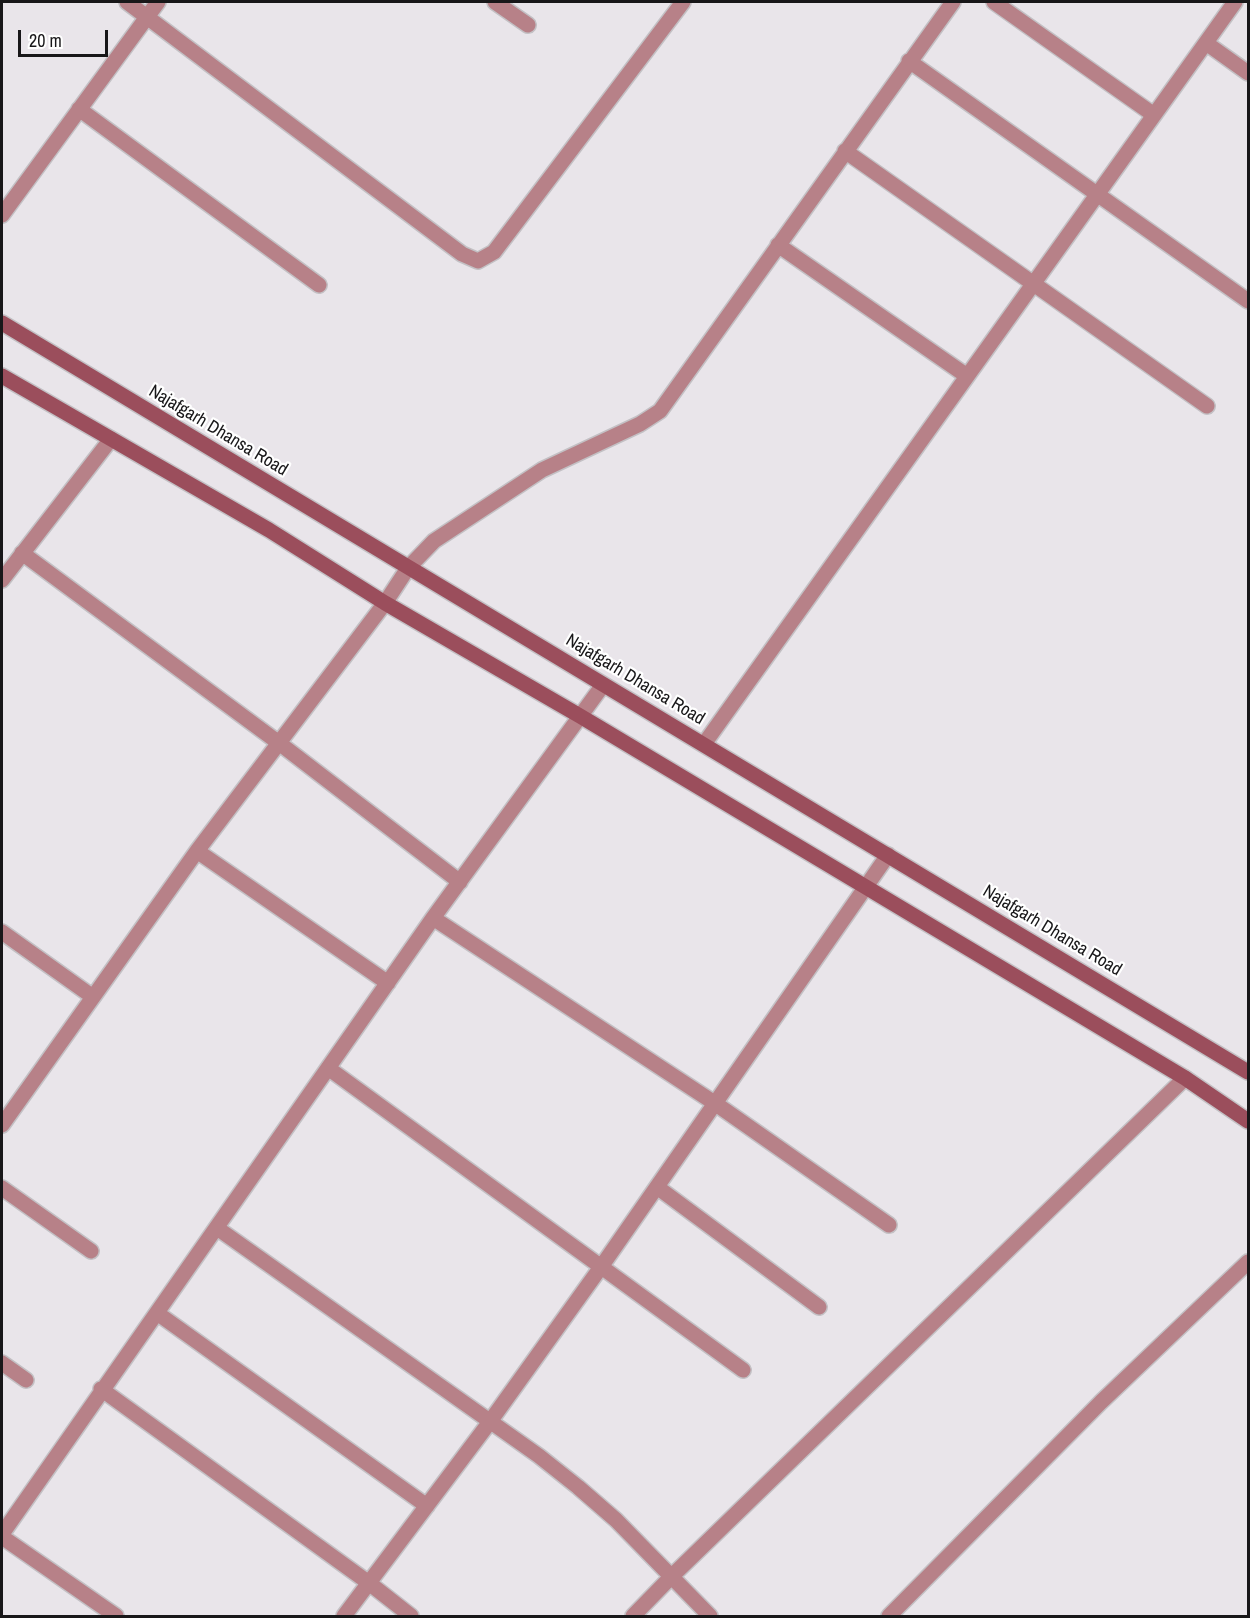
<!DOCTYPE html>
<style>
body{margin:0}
#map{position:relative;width:1250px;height:1618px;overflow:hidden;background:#e9e5ea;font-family:"Archivo Narrow",sans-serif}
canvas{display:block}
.frame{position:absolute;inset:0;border:3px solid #181719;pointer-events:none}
.scale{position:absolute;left:18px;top:30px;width:90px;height:27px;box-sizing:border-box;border:3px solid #181719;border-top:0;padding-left:8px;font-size:18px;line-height:21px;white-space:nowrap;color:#181719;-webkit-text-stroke:4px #fff;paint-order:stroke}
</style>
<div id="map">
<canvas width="1250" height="1618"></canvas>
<div class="frame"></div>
<div class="scale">20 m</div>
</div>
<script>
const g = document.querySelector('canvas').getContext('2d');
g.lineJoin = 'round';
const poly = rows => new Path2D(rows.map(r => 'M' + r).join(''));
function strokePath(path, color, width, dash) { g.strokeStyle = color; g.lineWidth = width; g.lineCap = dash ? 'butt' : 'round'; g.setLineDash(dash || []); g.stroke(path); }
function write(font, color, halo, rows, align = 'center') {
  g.font = font + ' "Archivo Narrow",sans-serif'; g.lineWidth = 4.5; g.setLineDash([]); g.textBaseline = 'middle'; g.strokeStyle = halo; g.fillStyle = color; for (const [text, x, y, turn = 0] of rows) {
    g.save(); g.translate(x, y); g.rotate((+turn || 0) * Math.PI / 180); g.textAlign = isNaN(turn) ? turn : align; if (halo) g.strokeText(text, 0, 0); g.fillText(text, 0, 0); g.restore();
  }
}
const minor = poly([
 [127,2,462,254,478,261,494,252,683,2],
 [495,2,528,25],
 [994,2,1154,115],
 [1206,43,1248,73],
 [909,61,1248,301],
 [79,109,319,285],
 [845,151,1207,406],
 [2,215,158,2],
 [778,245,967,376],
 [22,553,279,743,460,882],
 [2,580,111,439],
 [704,744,1235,2],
 [197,851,388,983],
 [433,918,716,1104,889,1225],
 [2,932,93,997],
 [328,1068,743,1370],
 [2,1125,197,851,385,603,408,568,434,541,542,470,640,424,660,411,953,2],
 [657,1187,819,1307],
 [2,1188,91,1251],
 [217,1228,539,1456,578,1487,616,1520,710,1616],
 [157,1313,427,1506],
 [2,1363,26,1380],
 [101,1389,369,1583,411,1616],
 [2,1534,433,918,603,685],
 [2,1537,116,1616],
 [344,1616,489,1423,601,1267,888,855],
 [633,1616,672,1576,1185,1078],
 [889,1616,1101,1402,1248,1262]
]);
const secondary = poly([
 [2,323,1248,1072],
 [2,376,269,530,385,603,580,716,1185,1078,1248,1121]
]);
strokePath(minor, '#c3c0c4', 18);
strokePath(secondary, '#c3c0c4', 18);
strokePath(minor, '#b78188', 15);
strokePath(secondary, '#9b4e5c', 15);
write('18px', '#181719', '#fff', [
 ["Najafgarh Dhansa Road",218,431,31],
 ["Najafgarh Dhansa Road",635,680,31],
 ["Najafgarh Dhansa Road",1052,931,31]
]);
</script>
